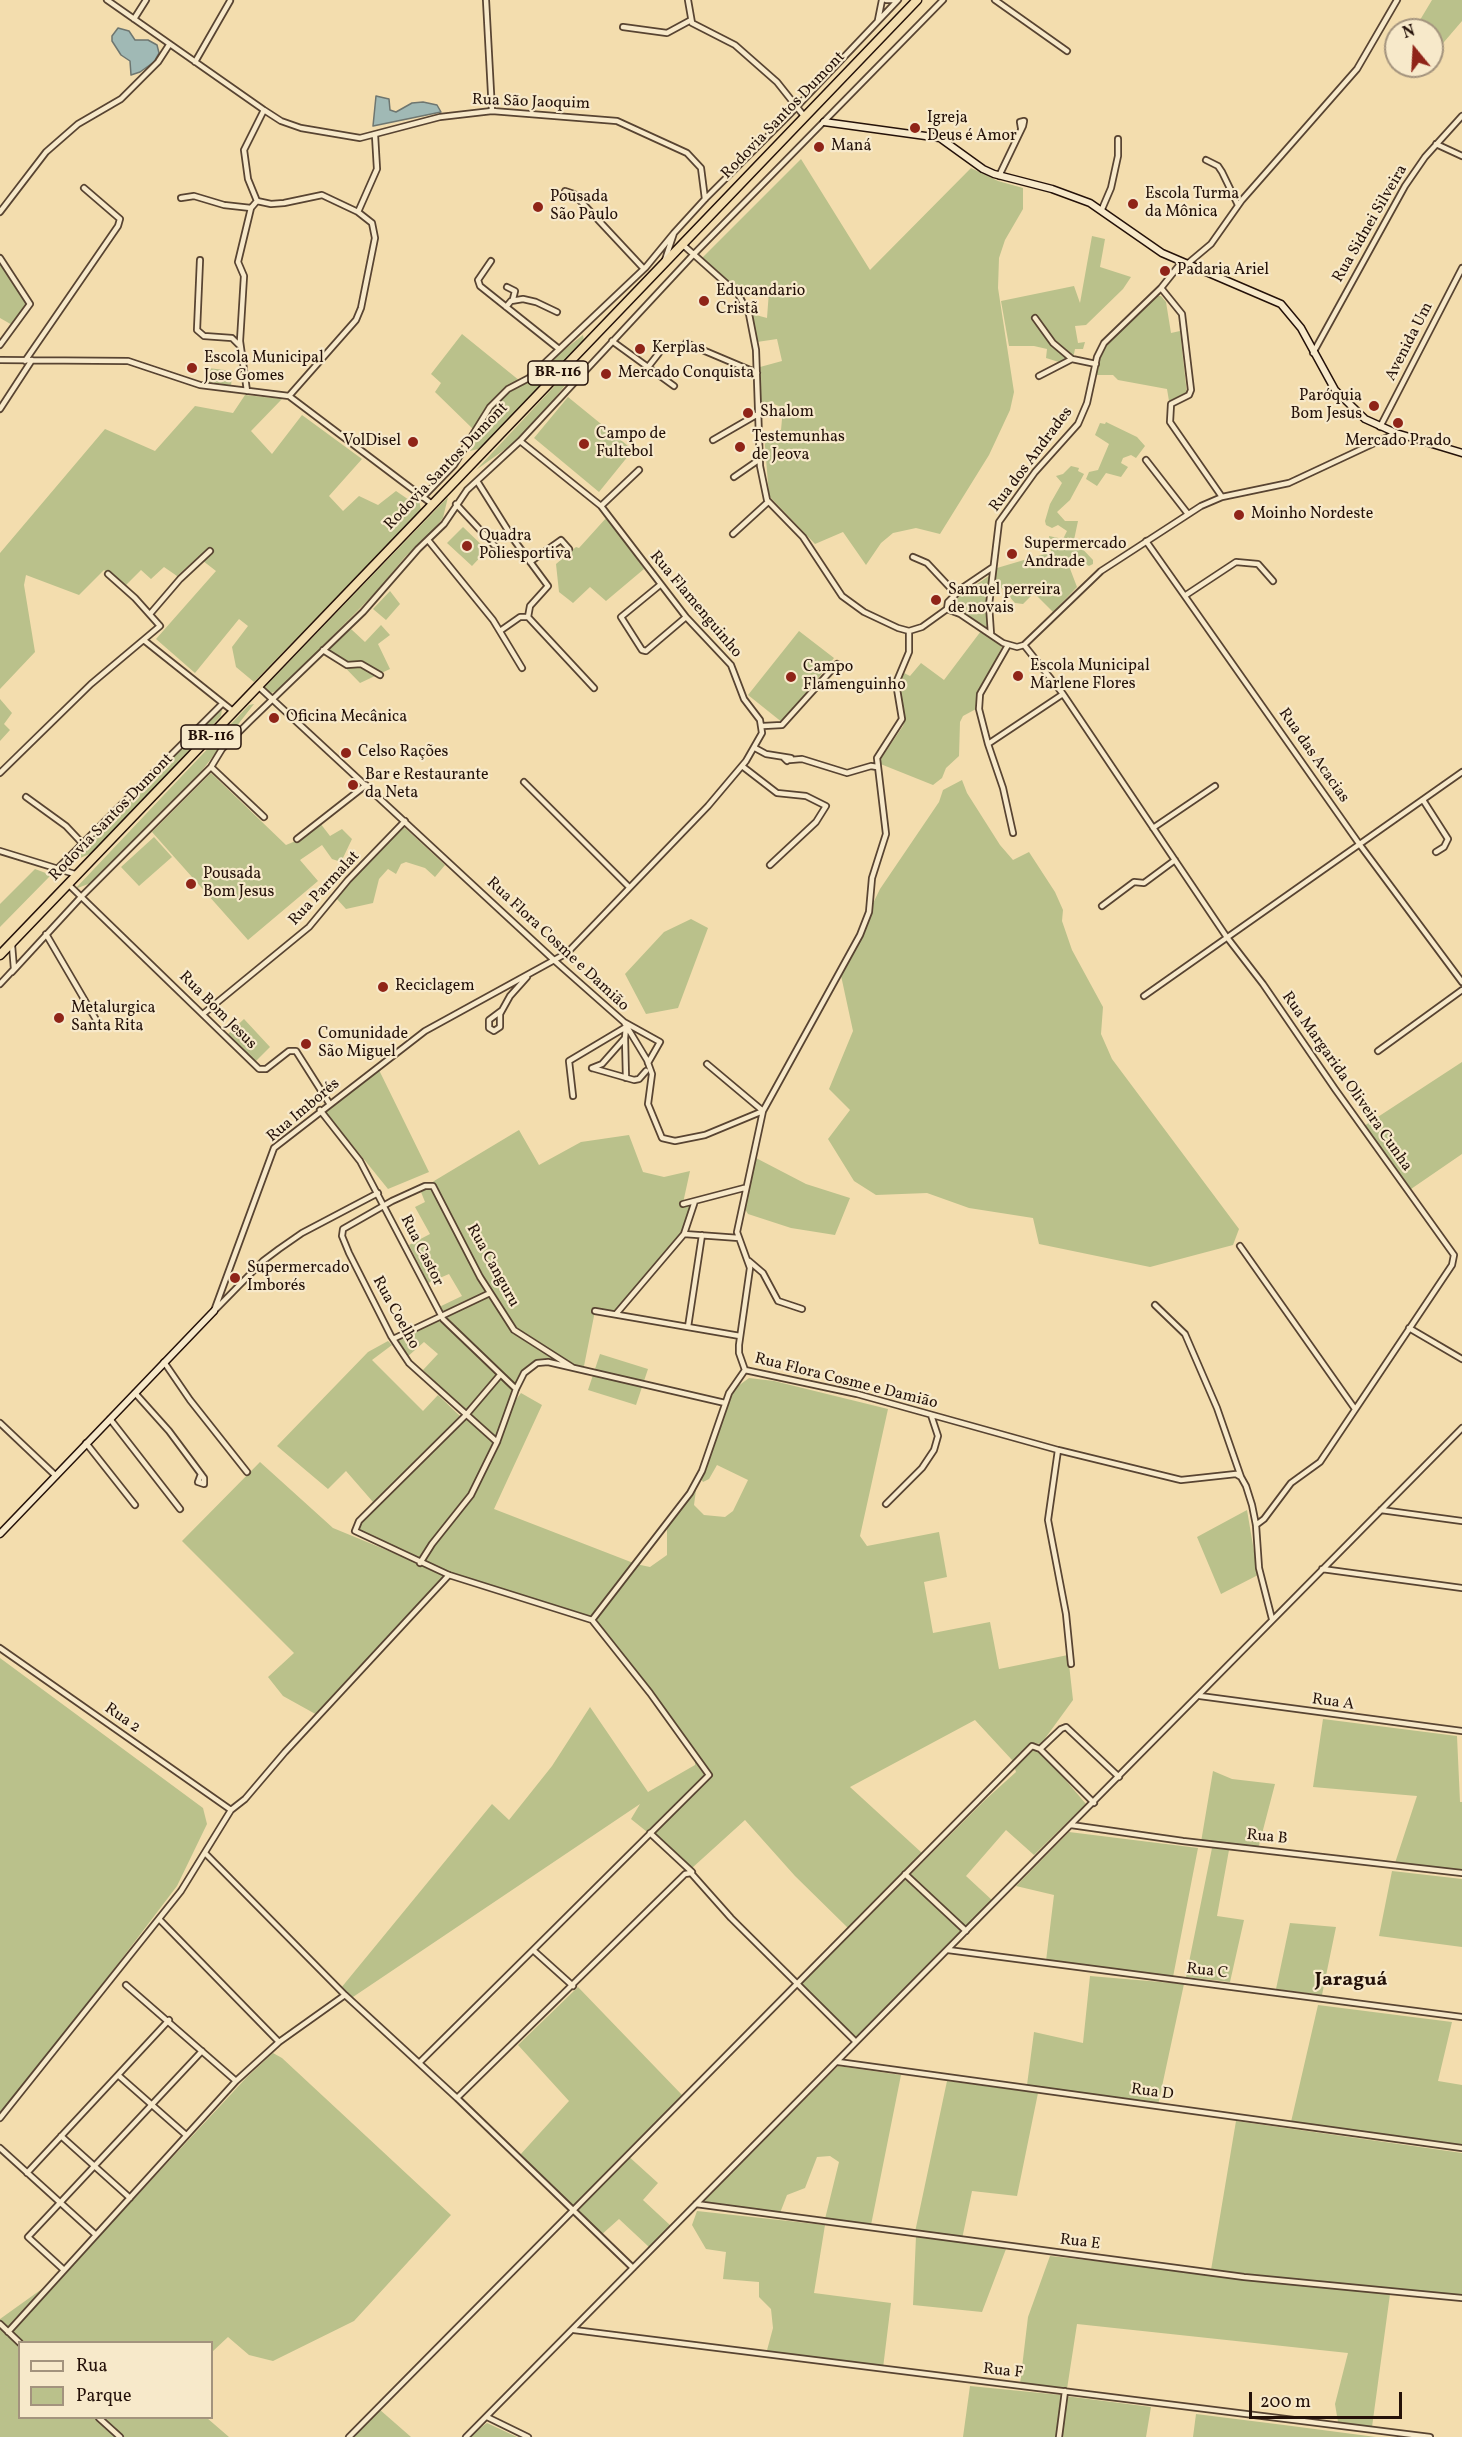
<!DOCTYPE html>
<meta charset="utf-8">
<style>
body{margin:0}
#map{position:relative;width:1462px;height:2437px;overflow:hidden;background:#f3ddae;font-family:Vollkorn,serif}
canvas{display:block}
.legend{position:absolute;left:18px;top:2341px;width:195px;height:78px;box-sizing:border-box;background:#f7e9ca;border:2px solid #a3937d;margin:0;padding:8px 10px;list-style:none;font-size:18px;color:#241109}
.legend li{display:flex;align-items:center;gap:12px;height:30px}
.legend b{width:30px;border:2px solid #a3937d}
.north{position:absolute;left:1384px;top:18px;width:60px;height:60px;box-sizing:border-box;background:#f7e9ca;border:2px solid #a3937d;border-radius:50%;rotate:342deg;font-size:16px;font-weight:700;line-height:24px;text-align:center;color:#241109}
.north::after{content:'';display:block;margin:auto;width:21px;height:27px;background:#8f2418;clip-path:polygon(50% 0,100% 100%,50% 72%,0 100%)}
.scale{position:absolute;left:1249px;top:2392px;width:153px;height:27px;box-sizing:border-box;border:3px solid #241109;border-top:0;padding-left:8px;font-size:18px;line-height:21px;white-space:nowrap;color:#241109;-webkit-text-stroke:4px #f7e9ca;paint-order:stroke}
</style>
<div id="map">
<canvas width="1462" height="2437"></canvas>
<ul class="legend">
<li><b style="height:8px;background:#f7e9ca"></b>Rua</li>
<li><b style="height:16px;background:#bac18b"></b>Parque</li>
</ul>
<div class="north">N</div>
<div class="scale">200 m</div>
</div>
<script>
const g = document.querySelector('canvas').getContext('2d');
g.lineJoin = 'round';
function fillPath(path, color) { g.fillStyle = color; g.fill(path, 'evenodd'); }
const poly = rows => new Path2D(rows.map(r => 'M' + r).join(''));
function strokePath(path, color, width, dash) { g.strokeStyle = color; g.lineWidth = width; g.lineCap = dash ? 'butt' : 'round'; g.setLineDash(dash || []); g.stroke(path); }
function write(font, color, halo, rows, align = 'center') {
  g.font = font + ' Vollkorn,serif'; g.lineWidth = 4.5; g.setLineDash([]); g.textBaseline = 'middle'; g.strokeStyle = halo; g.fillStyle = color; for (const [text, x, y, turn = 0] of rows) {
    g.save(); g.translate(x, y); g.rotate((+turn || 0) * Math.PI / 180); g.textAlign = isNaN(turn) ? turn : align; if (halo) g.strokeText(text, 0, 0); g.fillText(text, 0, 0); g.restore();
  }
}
fillPath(poly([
 [1432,0,1462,0,1462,21,1432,56,1432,30,1414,30],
 [801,159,870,270,971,168,998,181,1023,188,1023,209,1005,240,999,258,998,288,1014,392,1010,410,989,455,940,534,916,528,893,533,881,543,866,565,843,532,815,544,769,496,764,434,781,430,783,408,774,404,761,407,760,367,782,361,777,339,757,342,752,314,767,318,769,291,758,286,754,293,742,294,702,258],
 [1092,236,1105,239,1100,267,1131,277,1123,289,1086,325,1075,326,1078,343,1085,342,1083,349,1075,349,1073,359,1062,363,1046,358,1047,349,1034,346,1009,346,1001,301,1074,286,1080,303],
 [0,258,14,277,28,309,14,326,0,318],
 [1157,296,1161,296,1166,302,1171,333,1180,331,1187,394,1169,401,1167,389,1118,380,1113,375,1096,375,1100,357,1108,341],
 [462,334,520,381,511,384,484,410,474,430,435,392,441,383,431,374],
 [583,335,584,341,495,435,478,449,470,451,469,445,488,413,509,391,527,383,546,364],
 [577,362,579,368,546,409,511,445,476,470],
 [208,368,233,371,231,385,205,382],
 [245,395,282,399,251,431,272,454,302,415,362,459,329,496,343,511,359,496,378,505,396,491,412,502,419,500,421,510,254,682,236,667,232,647,248,626,239,619,195,673,156,639,216,571,198,557,177,576,164,567,151,579,141,570,126,585,104,570,79,595,26,575,24,585,35,652,0,689,0,553,105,429,155,451,195,406,233,413],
 [568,397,633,450,599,492,534,438],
 [1106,422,1137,437,1145,446,1136,458,1131,455,1123,458,1121,463,1128,467,1121,477,1106,473,1097,486,1086,479,1089,472,1098,470,1109,444,1095,435,1100,423,1105,424],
 [1071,466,1079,468,1078,471,1084,474,1070,500,1057,512,1065,521,1078,521,1074,540,1093,560,1093,564,1089,566,1082,562,1069,566,1077,587,1053,612,1034,593,1023,604,1015,603,995,581,997,568,1051,552,1049,536,1063,539,1067,531,1058,525,1052,528,1046,525,1045,521,1050,504,1062,483,1056,476,1063,474],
 [448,497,443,518,435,528,405,557,377,591,280,689,269,694,263,689],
 [607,517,644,569,606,601,590,587,573,603,559,592,556,564,576,547,579,548],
 [463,527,487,550,472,566,447,543],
 [989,576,990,577,987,628,957,608,954,602,956,598],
 [390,591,400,604,386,620,373,609],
 [381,625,390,635,378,644,390,669,360,683,328,650,351,629,365,642],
 [799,631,834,658,783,723,748,695],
 [981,631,1002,647,982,686,976,709,963,716,960,722,959,756,946,768,942,778,933,785,878,763,903,726,905,718,899,682,902,672,910,676,921,663,944,680],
 [0,699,12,713,4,724,10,730,0,741],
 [254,704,200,773,116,861,91,883,75,889,249,705],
 [219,709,222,709,221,716,94,852,69,863,67,861,124,802,142,788],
 [211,773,286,845,298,840,320,823,330,836,342,829,352,839,341,862,332,859,322,845,300,860,318,881,248,940,152,832],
 [962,780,967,793,1000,845,1013,860,1029,852,1055,892,1063,910,1062,921,1072,950,1103,1007,1101,1034,1112,1059,1239,1229,1233,1245,1150,1267,1039,1244,1033,1218,969,1208,927,1193,876,1195,854,1181,828,1139,850,1110,829,1089,853,1031,840,971,880,889,939,802,943,790],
 [403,826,445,865,435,877,425,868,406,862,401,864,396,874,388,869,379,879,373,903,346,909,336,898],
 [154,837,172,857,139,886,121,867],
 [35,869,51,875,0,927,0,904],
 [691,919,708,928,678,1008,646,1014,625,974,664,932],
 [244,1019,270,1047,254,1063,228,1034],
 [1462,1062,1462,1154,1411,1189,1364,1126],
 [379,1070,429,1172,388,1189,324,1110],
 [519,1130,539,1165,581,1142,629,1135,643,1172,664,1177,690,1171,683,1203,695,1201,683,1235,616,1314,595,1311,583,1371,548,1362,537,1363,524,1373,512,1394,495,1439,497,1442,478,1483,427,1552,471,1500,501,1441,515,1401,521,1393,542,1405,494,1509,636,1564,650,1567,667,1555,667,1527,696,1490,694,1505,704,1515,725,1517,733,1511,748,1480,717,1465,709,1479,703,1482,701,1479,734,1389,749,1378,774,1381,888,1409,860,1536,867,1546,939,1532,947,1577,924,1582,933,1633,990,1622,999,1669,1068,1655,1073,1700,1041,1744,1034,1743,1086,1804,1034,1855,1006,1830,966,1876,993,1901,855,2040,799,1986,985,1800,1016,1772,1012,1760,975,1720,850,1787,922,1853,849,1929,795,1876,745,1820,692,1868,631,1819,640,1804,350,1999,341,1988,492,1804,509,1820,552,1766,590,1707,648,1792,695,1765,695,1754,595,1621,449,1575,359,1667,319,1716,283,1696,268,1677,294,1653,182,1541,260,1462,333,1528,435,1570,426,1564,424,1559,420,1563,355,1528,466,1413,423,1370,438,1354,424,1342,406,1358,393,1339,441,1316,437,1308,462,1296,449,1274,428,1283,409,1245,430,1234,415,1207,425,1202,421,1192,434,1181],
 [756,1158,806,1184,850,1198,835,1235,791,1228,748,1214,745,1209],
 [388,1341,392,1345,372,1360,423,1411,438,1395,461,1417,373,1502,346,1471,328,1489,277,1446,368,1352],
 [600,1354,648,1369,636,1405,588,1390],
 [1247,1510,1258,1575,1221,1594,1197,1537],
 [0,1658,203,1808,207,1824,177,1886,0,2119],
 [1323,1719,1457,1736,1460,1802,1462,1802,1462,1871,1395,1863,1417,1796,1313,1787],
 [1213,1771,1232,1779,1275,1784,1258,1849,1201,1842],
 [1069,1832,1198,1848,1173,1977,1046,1961,1054,1895,1016,1886],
 [1212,1848,1229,1850,1217,1916,1244,1920,1230,1982,1186,1977],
 [1392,1871,1462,1879,1462,1947,1379,1936],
 [1290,1923,1336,1927,1322,1995,1276,1989],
 [1090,1976,1184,1984,1158,2105,1027,2085,1034,2032,1083,2043],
 [578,1987,683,2096,626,2154,658,2183,643,2200,671,2226,649,2247,619,2219,600,2236,520,2155,569,2101,518,2045],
 [1318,2005,1452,2022,1438,2081,1462,2085,1462,2147,1291,2122],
 [273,2053,282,2058,451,2215,354,2321,273,2361,249,2355,228,2337,212,2352,212,2342,20,2342,20,2418,207,2418,229,2437,0,2437,0,2319,67,2271,246,2078],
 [838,2066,901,2075,871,2225,825,2219,839,2162,830,2156,817,2157,805,2188,787,2195,780,2213,702,2203],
 [947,2081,1038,2093,1017,2196,972,2191,962,2239,915,2232],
 [1236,2121,1462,2153,1462,2296,1211,2270],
 [697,2211,825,2225,814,2293,891,2303,883,2368,766,2354,773,2328,771,2309,759,2297,759,2282,723,2279,726,2252,706,2249,692,2225],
 [916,2236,1006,2249,982,2312,913,2305],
 [1050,2256,1390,2294,1372,2427,1338,2422,1335,2404,1348,2353,1077,2324,1067,2389,1020,2384,1028,2317],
 [970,2386,1061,2395,1056,2437,963,2437],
 [1065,2396,1151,2407,1146,2437,1060,2437],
 [379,2409,411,2437,351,2437],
 [1196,2414,1284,2425,1376,2437,1193,2437],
 [487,2423,517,2437,468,2437]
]), '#bac18b');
const water = poly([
 [118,28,129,31,135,40,148,40,157,45,159,53,154,62,140,72,131,75,130,61,121,55,112,41,112,36,118,28],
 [376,96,389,99,390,110,396,112,412,103,423,102,437,105,441,112,373,126,376,96]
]);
fillPath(water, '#a0b9b5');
strokePath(water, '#6e7670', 1.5);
const street = poly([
 [107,0,264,110,281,121,301,128,360,138,440,117,492,111,617,121,687,153,701,168,705,199],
 [486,0,492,111],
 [688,0,692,23,735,45,777,82,804,116],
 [886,0,897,0],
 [995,0,1067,51],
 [134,19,146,0],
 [878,20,882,0],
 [623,27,667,33,691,20],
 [195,62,230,1],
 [264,110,244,150,248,179,257,201,271,204,284,203,322,195,358,212],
 [1436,144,1462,156],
 [1206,160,1218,166,1222,172,1238,205],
 [999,176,1023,126,1024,121,1020,122,1021,128],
 [565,191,574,194,644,269],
 [181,198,194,196,224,205,251,208],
 [1102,209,1111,188,1118,156,1118,139],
 [0,212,46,152,78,124,121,99,158,62,169,45],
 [682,244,738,294,749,314,756,350,760,466,767,500,803,537,842,596,864,612,898,628,909,631,922,627,947,609,960,614,1003,643,1017,647,1024,645,1101,571,1201,506,1222,497,1289,483,1396,433],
 [0,258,30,304,0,345],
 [200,260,197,330,204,336,232,338,239,345],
 [665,260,674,233,705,199,788,116,898,0],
 [491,261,478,280,480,286,559,349],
 [1186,265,1211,244,1242,200,1357,69,1397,0],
 [507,287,515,291,513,299],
 [1161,288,1182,314,1191,390,1189,395,1171,404,1170,422,1222,497],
 [506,307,511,301,523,299,536,302,557,312],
 [1035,318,1053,343,1072,359,1096,364],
 [612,341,674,386],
 [686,343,757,373],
 [1313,353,1405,186,1425,157,1462,116],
 [0,360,128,361,200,385,289,396,432,504],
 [25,361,118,226,120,219,84,188],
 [648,367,659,353],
 [1039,376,1072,359],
 [247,391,240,341,244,276,238,262,251,208,257,201],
 [289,396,356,320,361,308,375,238,372,223,358,212,377,169,375,135],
 [0,409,32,360],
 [1380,427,1462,268],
 [713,440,758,414],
 [1146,460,1188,514],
 [734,477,760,459],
 [477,481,514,540,548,586,530,606,528,617],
 [423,497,454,465,490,407,508,389,529,378,646,267,674,233],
 [456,504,494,545],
 [601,506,639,470],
 [733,534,768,502],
 [428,540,493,620,522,668],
 [1146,541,1360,845,1462,982],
 [913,557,927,563,956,594],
 [530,562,561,540,569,549],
 [660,585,621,617,642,650,646,651,686,617],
 [1186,595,1236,562,1258,564,1273,581],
 [947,609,948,602,962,588,993,567],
 [150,614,180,579,210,551],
 [500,631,520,617,528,617,594,688],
 [991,634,989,605,999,522,1035,472,1078,424,1087,403,1097,357,1104,343,1161,288,1181,263],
 [145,641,234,712],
 [1008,645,980,694,979,709,988,744,1063,694],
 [1024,645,1063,694,1226,936,1263,984,1335,1089,1454,1255,1452,1265,1320,1462,1291,1483,1264,1519,1256,1525],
 [323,650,347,665,361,664,380,675],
 [258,686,555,961,624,1022,647,1060,652,1074,648,1104,662,1138,675,1141,705,1135,763,1111,737,1232,750,1268,739,1345,739,1353,745,1370,857,1394,1058,1450,1181,1480,1236,1474,1241,1477,1246,1486,1252,1505,1256,1525,1259,1568,1272,1619],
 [763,726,782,725,837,664],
 [988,744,1003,788,1013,833],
 [755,748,766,754,791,758,787,761,783,757],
 [790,760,802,759,847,773,871,766,877,767],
 [742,766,777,793,806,796,826,806,816,822,770,865],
 [211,767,264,817],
 [0,773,91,684,160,626,135,598,108,574],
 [524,782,629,887],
 [26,797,66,826,82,843],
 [1423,800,1448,839,1444,847,1436,852],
 [1153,828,1215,786],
 [297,839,366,785],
 [0,851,78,875],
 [57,869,222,704],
 [68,884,259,1069,266,1069,289,1051,296,1051,329,1103],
 [1102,906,1134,882,1144,883,1175,860],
 [46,934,98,1023],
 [12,972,81,897,211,767,222,749,250,721,363,612,418,549,444,524,467,490,520,441,693,255,943,0],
 [0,984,14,969,12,945],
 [1144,996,1462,772],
 [501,1011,489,1020,489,1028,494,1031,500,1027,500,1014,510,996,527,977],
 [203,1014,309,927,348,880,405,821],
 [624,1022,660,1042,648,1063],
 [625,1038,626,1078],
 [1378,1051,1462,990],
 [707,1064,763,1111,860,935,869,912,872,878,886,834,877,758,902,719,896,683,909,652,909,631],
 [592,1068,634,1080,639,1079,646,1071],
 [592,1068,602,1064,625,1038,626,1027],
 [573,1096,569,1061,626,1027],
 [320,1110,360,1161,443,1319,516,1389],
 [683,1204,744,1188],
 [684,1234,739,1238],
 [1240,1246,1355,1409],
 [749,1261,763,1273,778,1301,802,1309],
 [1155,1305,1185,1334,1217,1408,1241,1477],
 [216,1309,263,1261,279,1249,302,1233,378,1193],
 [214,1311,274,1148,425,1031,567,953,708,806,746,761,762,733,760,720,744,699,731,665,686,617,601,506,520,441],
 [595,1311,740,1336],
 [616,1314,684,1234,695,1201],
 [688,1327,702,1235],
 [1409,1328,1462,1359],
 [393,1339,490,1293],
 [164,1362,190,1400,247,1472],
 [500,1375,466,1415,359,1521,355,1531,449,1575,592,1620,650,1693,709,1775,533,1950],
 [135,1393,169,1431,204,1478,204,1484,198,1482,201,1474],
 [110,1419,180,1509],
 [0,1423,56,1476],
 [497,1442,409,1363,391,1336,349,1253,342,1236,343,1229,392,1201,425,1186,433,1186,480,1277,514,1330,572,1367],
 [86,1443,135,1505],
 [1058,1450,1048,1520,1066,1614,1071,1664],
 [886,1504,922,1468,934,1450,938,1436,931,1415],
 [1381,1510,1462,1521],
 [420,1563,432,1544,471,1495,497,1442,516,1389,524,1373,537,1363,548,1362,725,1403],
 [1322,1569,1462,1588],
 [592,1620,690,1493,702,1471,729,1393,745,1370],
 [0,1648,231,1810],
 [1200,1696,1462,1731],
 [1040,1749,1061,1729,1066,1727,1119,1777],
 [1071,1825,1183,1841,1462,1873],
 [650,1833,692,1872],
 [205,1853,345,1995,457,2098,633,2268],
 [905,1874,966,1931],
 [159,1919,279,2042],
 [948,1950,1462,2017],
 [126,1985,236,2081],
 [838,2062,1462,2148],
 [419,2063,533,1950,573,1986],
 [118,2075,186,2135],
 [457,2098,685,1874,691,1873,731,1918,856,2042],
 [0,2118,181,1891,231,1810,245,1799,285,1752,449,1575],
 [61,2136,130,2198],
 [0,2148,96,2235],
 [27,2173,169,2020],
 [696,2204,1244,2277,1462,2298],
 [64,2270,28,2237,202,2051],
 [0,2324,20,2343],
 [574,2330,1430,2437],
 [8,2332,236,2081,279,2042,345,1995],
 [487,2417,528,2437],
 [99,2418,120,2437],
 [349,2437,1032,1746,1040,1749,1094,1803],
 [466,2437,1462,1428],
 [1059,2437,1065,2391]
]);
const secondary = poly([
 [824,122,940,138,983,169,994,174,1052,189,1090,203,1162,253,1281,304,1301,328,1335,390,1365,419,1396,433,1462,453],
 [0,1534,214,1311]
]);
const highway = poly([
 [0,955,917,0]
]);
strokePath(street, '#584432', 8);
strokePath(secondary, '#241109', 9);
strokePath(highway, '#241109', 11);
strokePath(street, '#f7e9ca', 4.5);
strokePath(secondary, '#f7e9ca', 6);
strokePath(highway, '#f3ddae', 8);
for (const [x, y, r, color] of [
 [915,128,6,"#8f2418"],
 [819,147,6,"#8f2418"],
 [1133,204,6,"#8f2418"],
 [538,207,6,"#8f2418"],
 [1165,271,6,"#8f2418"],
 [704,301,6,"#8f2418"],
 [640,349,6,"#8f2418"],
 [192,368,6,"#8f2418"],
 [606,374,6,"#8f2418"],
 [1374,406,6,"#8f2418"],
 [748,413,6,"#8f2418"],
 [1398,423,6,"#8f2418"],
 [413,442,6,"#8f2418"],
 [584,444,6,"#8f2418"],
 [740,447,6,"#8f2418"],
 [1239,515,6,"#8f2418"],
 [467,546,6,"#8f2418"],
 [1012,554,6,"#8f2418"],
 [936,600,6,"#8f2418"],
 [1018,676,6,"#8f2418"],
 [791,677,6,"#8f2418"],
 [274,718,6,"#8f2418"],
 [346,753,6,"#8f2418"],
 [353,785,6,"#8f2418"],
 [191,884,6,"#8f2418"],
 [383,987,6,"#8f2418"],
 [59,1018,6,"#8f2418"],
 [306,1044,6,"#8f2418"],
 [235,1278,6,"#8f2418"]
]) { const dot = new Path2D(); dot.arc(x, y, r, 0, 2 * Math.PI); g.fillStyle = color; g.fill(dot); strokePath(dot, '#f7e9ca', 2); }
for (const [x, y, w] of [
 [558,373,60],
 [211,737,60]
]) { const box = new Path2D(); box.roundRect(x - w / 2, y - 12, w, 24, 4.5); g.fillStyle = '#f7e9ca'; g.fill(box); strokePath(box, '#241109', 1.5); }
write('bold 15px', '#241109', null, [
 ["BR-116",558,373],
 ["BR-116",211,737]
]);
write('16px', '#241109', '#f7e9ca', [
 ["Rua São Jaoquim",531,103,2],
 ["Rodovia Santos Dumont",784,116,-46],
 ["Rua Sidnei Silveira",1371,224,-60],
 ["Avenida Um",1410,342,-63],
 ["Rua dos Andrades",1032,460,-53],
 ["Rodovia Santos Dumont",447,467,-46],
 ["Rua Flamenguinho",695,605,50],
 ["Rua das Acacias",1313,756,55],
 ["Rodovia Santos Dumont",112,818,-46],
 ["Rua Parmalat",325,889,-47],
 ["Rua Flora Cosme e Damião",557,945,43],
 ["Rua Bom Jesus",217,1011,45],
 ["Rua Margarida Oliveira Cunha",1346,1082,55],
 ["Rua Imborés",304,1111,-40],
 ["Rua Castor",421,1251,63],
 ["Rua Canguru",492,1266,61],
 ["Rua Coelho",395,1313,61],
 ["Rua Flora Cosme e Damião",846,1382,14],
 ["Rua A",1333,1703,8],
 ["Rua 2",122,1719,35],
 ["Rua B",1267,1838,6],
 ["Rua C",1207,1972,7],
 ["Rua D",1152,2093,8],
 ["Rua E",1080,2243,7],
 ["Rua F",1003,2372,6]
]);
write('16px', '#241109', '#f7e9ca', [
 ["Igreja",927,119],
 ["Deus é Amor",927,137],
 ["Maná",831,147],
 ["Escola Turma",1145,195],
 ["da Mônica",1145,213],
 ["Pousada",550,198],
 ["São Paulo",550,216],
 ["Padaria Ariel",1177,271],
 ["Educandario",716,292],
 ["Cristã",716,310],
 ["Kerplas",652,349],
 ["Escola Municipal",204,359],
 ["Jose Gomes",204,377],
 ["Mercado Conquista",618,374],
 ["Paróquia",1362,397,"right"],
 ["Bom Jesus",1362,415,"right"],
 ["Shalom",760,413],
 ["Campo de",596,435],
 ["Fultebol",596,453],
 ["Testemunhas",752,438],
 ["de Jeova",752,456],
 ["VolDisel",401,442,"right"],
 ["Mercado Prado",1398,442,"center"],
 ["Moinho Nordeste",1251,515],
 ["Quadra",479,537],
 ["Poliesportiva",479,555],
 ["Supermercado",1024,545],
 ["Andrade",1024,563],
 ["Samuel perreira",948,591],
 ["de novais",948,609],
 ["Escola Municipal",1030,667],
 ["Marlene Flores",1030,685],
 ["Campo",803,668],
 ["Flamenguinho",803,686],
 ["Oficina Mecânica",286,718],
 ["Celso Rações",358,753],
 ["Bar e Restaurante",365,776],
 ["da Neta",365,794],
 ["Pousada",203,875],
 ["Bom Jesus",203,893],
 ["Reciclagem",395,987],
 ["Metalurgica",71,1009],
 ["Santa Rita",71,1027],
 ["Comunidade",318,1035],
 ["São Miguel",318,1053],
 ["Supermercado",247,1269],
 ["Imborés",247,1287]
], 'left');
write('bold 20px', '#241109', '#f7e9ca', [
 ["Jaraguá",1351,1981]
]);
</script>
